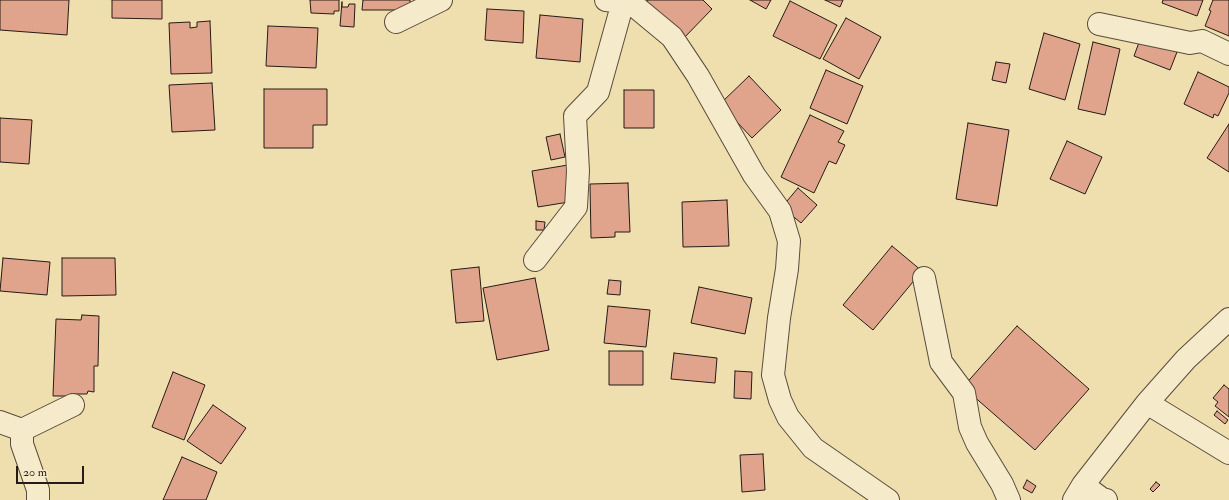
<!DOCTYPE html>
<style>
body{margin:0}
#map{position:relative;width:1229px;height:500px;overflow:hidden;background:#efdfae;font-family:"IM FELL Double Pica",serif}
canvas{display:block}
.scale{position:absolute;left:16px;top:466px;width:68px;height:18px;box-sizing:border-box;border:2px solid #271b16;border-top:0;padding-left:5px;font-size:12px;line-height:14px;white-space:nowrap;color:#271b16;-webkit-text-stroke:3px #f5eaca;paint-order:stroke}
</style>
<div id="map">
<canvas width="1229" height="500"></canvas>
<div class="scale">20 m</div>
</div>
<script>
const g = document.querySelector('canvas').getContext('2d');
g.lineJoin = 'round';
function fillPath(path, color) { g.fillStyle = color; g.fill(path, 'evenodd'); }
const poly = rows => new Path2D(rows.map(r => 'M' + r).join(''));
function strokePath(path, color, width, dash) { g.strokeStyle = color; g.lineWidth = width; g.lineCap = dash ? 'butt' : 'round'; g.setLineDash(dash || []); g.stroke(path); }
const building = poly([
 [0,0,69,0,67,35,0,30,0,0],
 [112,0,162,0,162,19,112,18,112,0],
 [310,0,339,0,339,11,334,11,334,14,311,13,310,0],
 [363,0,410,0,410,10,362,10,363,0],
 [648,0,703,0,712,9,682,40,645,4,648,0],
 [750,0,771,0,766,9,750,0],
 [825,0,843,0,840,7,825,0],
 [1163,0,1203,0,1197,16,1162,3,1163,0],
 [1213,0,1229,0,1229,36,1205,26,1211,11,1209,10,1213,0],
 [790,1,837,25,820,59,773,36,790,1],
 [342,2,342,7,348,7,349,4,355,4,354,27,340,26,342,2],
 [487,9,524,11,523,43,485,40,487,9],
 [540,15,583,19,580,62,536,58,540,15],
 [846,18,881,37,859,79,823,59,846,18],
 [210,21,212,73,171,74,169,23,190,22,190,28,197,27,197,22,210,21],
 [268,26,318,28,316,68,266,66,268,26],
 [1044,33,1080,44,1065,100,1029,89,1044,33],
 [1141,37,1177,52,1170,70,1134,56,1141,37],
 [1093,42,1120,49,1105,115,1078,109,1093,42],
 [996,62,1010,64,1006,83,992,80,996,62],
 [826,70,863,86,847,124,810,108,826,70],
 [1198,72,1229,87,1229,93,1218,116,1214,114,1213,118,1184,104,1198,72],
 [749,76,781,110,752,138,720,104,749,76],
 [212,83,215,130,172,132,169,85,212,83],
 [264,89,327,89,327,125,313,125,313,148,264,148,264,89],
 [624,90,654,90,654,128,624,128,624,90],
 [810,115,844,131,838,142,845,145,836,164,829,161,814,193,781,177,810,115],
 [0,118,32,120,29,164,0,162,0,118],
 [968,123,1009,130,997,206,956,199,968,123],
 [1229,124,1229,172,1207,158,1229,124],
 [560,134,565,157,551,160,546,137,560,134],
 [1067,141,1102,157,1085,194,1050,179,1067,141],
 [568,165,575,201,538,207,532,171,568,165],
 [628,183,630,232,615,232,615,237,591,238,590,184,628,183],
 [798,188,817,205,801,223,782,207,798,188],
 [727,200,729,246,683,247,682,202,727,200],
 [536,221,545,222,544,230,536,230,536,221],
 [892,246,922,271,873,330,843,305,892,246],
 [3,258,50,262,47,295,0,291,3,258],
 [62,258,115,258,116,295,62,296,62,258],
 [479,267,484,321,456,323,451,270,479,267],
 [535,278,549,350,497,360,483,288,535,278],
 [609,280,621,281,620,295,607,294,609,280],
 [699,287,752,298,745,334,691,323,699,287],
 [608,306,650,310,646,347,604,343,608,306],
 [82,315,99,316,98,366,94,366,94,392,88,391,87,394,71,394,71,396,53,396,56,319,81,320,82,315],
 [1017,326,1089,389,1035,450,963,387,1017,326],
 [609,351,643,351,643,385,609,385,609,351],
 [674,353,717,358,715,383,671,379,674,353],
 [735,371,752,372,751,399,734,398,735,371],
 [173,372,205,385,184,440,152,427,173,372],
 [1224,385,1229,389,1229,417,1215,406,1218,402,1213,398,1224,385],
 [213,405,246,428,221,464,187,441,213,405],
 [1217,411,1228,420,1225,424,1214,415,1217,411],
 [763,454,765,490,742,492,740,455,763,454],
 [182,457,217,472,206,500,163,500,182,457],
 [1027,480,1036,486,1032,493,1023,488,1027,480],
 [1156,482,1160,485,1153,492,1150,489,1156,482]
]);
fillPath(building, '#dfa48b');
strokePath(building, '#271b16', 1);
const minor = poly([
 [606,0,631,3,672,37,698,76,754,175,780,211,789,241,787,269,779,318,773,375,780,400,788,417,813,448,888,500],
 [396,22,441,0],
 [1099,24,1190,43,1202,41,1229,54],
 [535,260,576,207,578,171,575,116,598,92,623,2],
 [924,278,941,362,964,393,970,427,977,443,1002,484,1009,500],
 [1147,403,1229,453],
 [0,422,22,430,22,444,38,490,38,500],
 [22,430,73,405],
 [1083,485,1102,499,1106,500],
 [1074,500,1083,485,1147,403,1186,359,1229,319]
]);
strokePath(minor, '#594c3c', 24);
strokePath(minor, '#f5eaca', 22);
</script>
